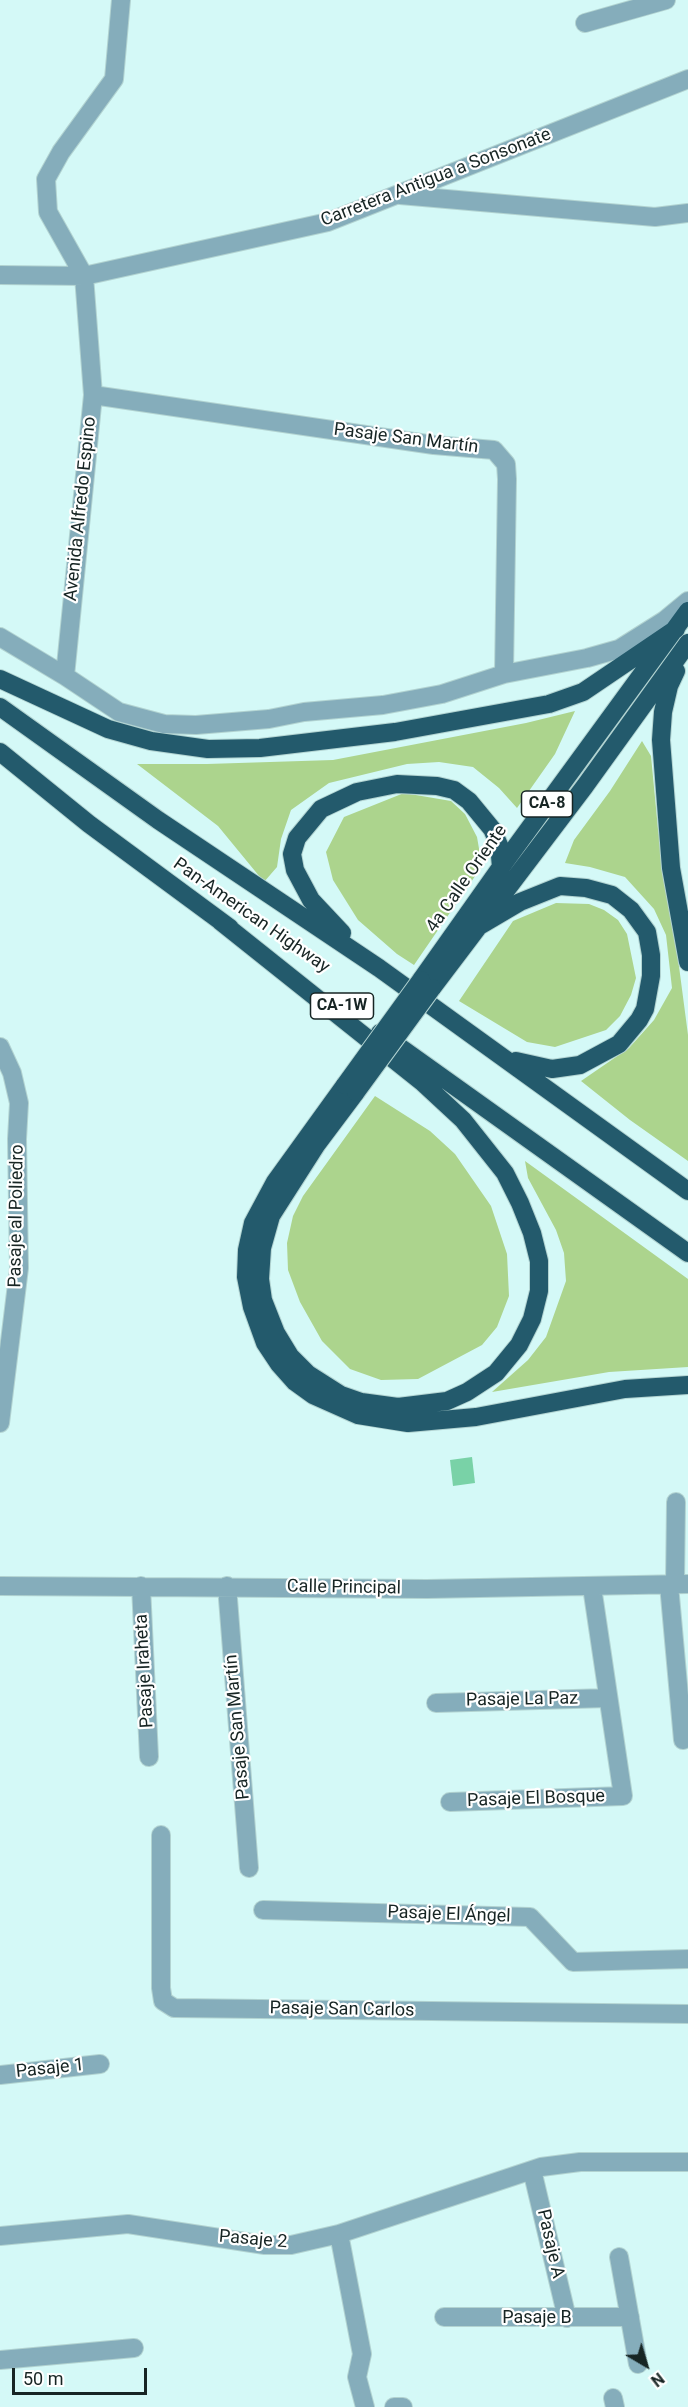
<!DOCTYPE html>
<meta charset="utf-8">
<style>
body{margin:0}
#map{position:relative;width:688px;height:2407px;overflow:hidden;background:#d4f9f7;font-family:Roboto,sans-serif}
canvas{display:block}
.north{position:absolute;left:616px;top:2335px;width:60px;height:60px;-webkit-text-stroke:4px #fff;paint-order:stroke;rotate:142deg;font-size:16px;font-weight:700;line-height:24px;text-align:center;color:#172524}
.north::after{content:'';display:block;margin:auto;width:21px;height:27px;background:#172524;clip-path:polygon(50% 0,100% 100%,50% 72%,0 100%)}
.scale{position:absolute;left:12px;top:2368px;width:135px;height:27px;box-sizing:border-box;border:3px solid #172524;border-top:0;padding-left:8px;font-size:18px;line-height:21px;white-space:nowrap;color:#172524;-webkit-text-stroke:4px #fff;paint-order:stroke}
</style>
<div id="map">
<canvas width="688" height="2407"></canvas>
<div class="north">N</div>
<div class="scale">50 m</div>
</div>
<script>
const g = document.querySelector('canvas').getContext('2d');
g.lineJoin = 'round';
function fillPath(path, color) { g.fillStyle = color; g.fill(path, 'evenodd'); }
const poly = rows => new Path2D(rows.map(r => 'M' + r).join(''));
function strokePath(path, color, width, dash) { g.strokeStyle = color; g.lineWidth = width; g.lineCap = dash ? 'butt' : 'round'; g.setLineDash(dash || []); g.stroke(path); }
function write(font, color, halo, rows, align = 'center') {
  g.font = font + ' Roboto,sans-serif'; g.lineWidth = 4.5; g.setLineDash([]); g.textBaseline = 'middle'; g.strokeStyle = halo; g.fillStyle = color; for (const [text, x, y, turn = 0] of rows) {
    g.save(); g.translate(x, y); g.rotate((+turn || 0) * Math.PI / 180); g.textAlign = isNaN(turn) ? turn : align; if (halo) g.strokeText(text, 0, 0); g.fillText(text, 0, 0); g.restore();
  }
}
fillPath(poly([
 [575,711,555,754,517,808,499,788,473,767,439,762,407,764,329,783,291,810,281,839,277,867,264,882,218,826,137,764,207,764,333,760,526,723],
 [642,741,651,756,658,829,672,913,688,1035,688,1161,630,1120,581,1081,629,1048,654,1020,672,988,666,935,654,909,625,877,590,867,565,863,574,840,610,791],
 [404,793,451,801,465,814,477,837,482,866,414,965,397,954,358,920,333,880,326,852,344,817],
 [556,903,589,904,604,910,618,920,627,934,636,978,631,995,620,1016,606,1030,555,1047,527,1042,459,1001,513,921],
 [375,1096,430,1131,455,1154,491,1206,507,1254,509,1296,497,1327,482,1345,418,1379,381,1380,350,1369,322,1341,300,1302,288,1270,287,1243,293,1216,303,1196],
 [525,1161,688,1279,688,1367,609,1372,492,1392,528,1360,546,1337,566,1281,564,1253,556,1230,528,1178]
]), '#acd48d');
fillPath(poly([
 [472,1457,475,1483,453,1486,450,1460]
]), '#79d2a7');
const minor = poly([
 [121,0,114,79,61,152,46,179,48,212,84,276,93,395,65,676,119,712,164,724,196,725,269,719,304,712,383,705,442,694,504,674,587,658,619,649,665,620,688,601],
 [585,23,666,0],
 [400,195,655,217,688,213],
 [0,275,84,276,328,222,688,79],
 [93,395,434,445,494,450,506,464,507,479,504,674],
 [0,637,65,676],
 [0,1047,12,1073,19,1103,17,1139,19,1268,0,1423],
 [675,1584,676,1502],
 [669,1585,683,1740],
 [0,1586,427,1589,688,1584],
 [141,1586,149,1757],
 [227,1586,249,1868],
 [436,1703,608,1698],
 [450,1802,623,1796,592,1587],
 [161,1835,161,1988,163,2001,174,2008,688,2014],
 [263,1910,530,1917,573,1962,688,1959],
 [0,2075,100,2064],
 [532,2170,567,2318],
 [339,2234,362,2354,357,2377,365,2407],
 [0,2236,128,2224,265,2245,291,2245,339,2234,541,2167,580,2162,688,2162],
 [619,2257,638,2364],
 [444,2317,630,2317],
 [0,2360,134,2348],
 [613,2398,615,2407],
 [394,2407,403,2407]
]);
const highway = poly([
 [676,671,669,686,663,712,661,740,671,868,688,962],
 [0,679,108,729,151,741,208,749,260,748,395,732,549,704,583,692,676,629],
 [0,707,158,820,379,968,688,1191],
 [0,752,89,824,230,928],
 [220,921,422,1082,463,1120,505,1173,520,1203,532,1233,539,1261,539,1291,532,1319,519,1345,496,1373,467,1392,447,1401,398,1407,361,1402,341,1395,308,1374,290,1356,276,1333,263,1300,260,1279,262,1248,271,1216,317,1144,356,1092],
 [481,925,520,902,560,886,586,888,612,895,631,910,647,932,651,955,651,976,645,1009,639,1020,619,1044,580,1065,552,1069,516,1061],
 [342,933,311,900,295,870,292,854,297,838,321,809,357,792,397,784,437,786,454,790,469,801,492,829,499,845,501,867],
 [421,980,501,867,688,611],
 [432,988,585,786,688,643],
 [380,1033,688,1253],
 [345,1085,275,1182,253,1223,247,1250,246,1277,252,1307,265,1343,279,1364,295,1382,313,1395,358,1415,408,1423,476,1417,625,1389,688,1385]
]);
strokePath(minor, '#b2d3d1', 20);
strokePath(highway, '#b2d3d1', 20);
strokePath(minor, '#85adbb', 18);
strokePath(highway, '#235a6c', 18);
const highwayBridge = poly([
 [345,1085,421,980],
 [356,1092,432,988]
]);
strokePath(highwayBridge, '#b2d3d1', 20, []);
strokePath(highwayBridge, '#235a6c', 18);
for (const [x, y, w] of [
 [547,804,51],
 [342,1006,63]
]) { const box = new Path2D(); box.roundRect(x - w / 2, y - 13, w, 26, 4.5); g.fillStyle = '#fff'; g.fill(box); strokePath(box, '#172524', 1.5); }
write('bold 16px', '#172524', null, [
 ["CA-8",547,804],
 ["CA-1W",342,1006]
]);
write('18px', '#172524', '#fff', [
 ["Carretera Antigua a Sonsonate",436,178,-21],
 ["Pasaje San Martín",406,439,7],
 ["Avenida Alfredo Espino",81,509,-84],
 ["4a Calle Oriente",467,879,-55],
 ["Pan-American Highway",251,916,35],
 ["Pasaje al Poliedro",17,1216,-89],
 ["Calle Principal",344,1588,1],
 ["Pasaje Iraheta",145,1671,-93],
 ["Pasaje La Paz",522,1700,-1],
 ["Pasaje San Martín",238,1727,-95],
 ["Pasaje El Bosque",536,1799,-2],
 ["Pasaje El Ángel",449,1915,2],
 ["Pasaje San Carlos",342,2010,1],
 ["Pasaje 1",50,2069,-6],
 ["Pasaje 2",253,2240,5],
 ["Pasaje A",550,2244,77],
 ["Pasaje B",537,2318]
]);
</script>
